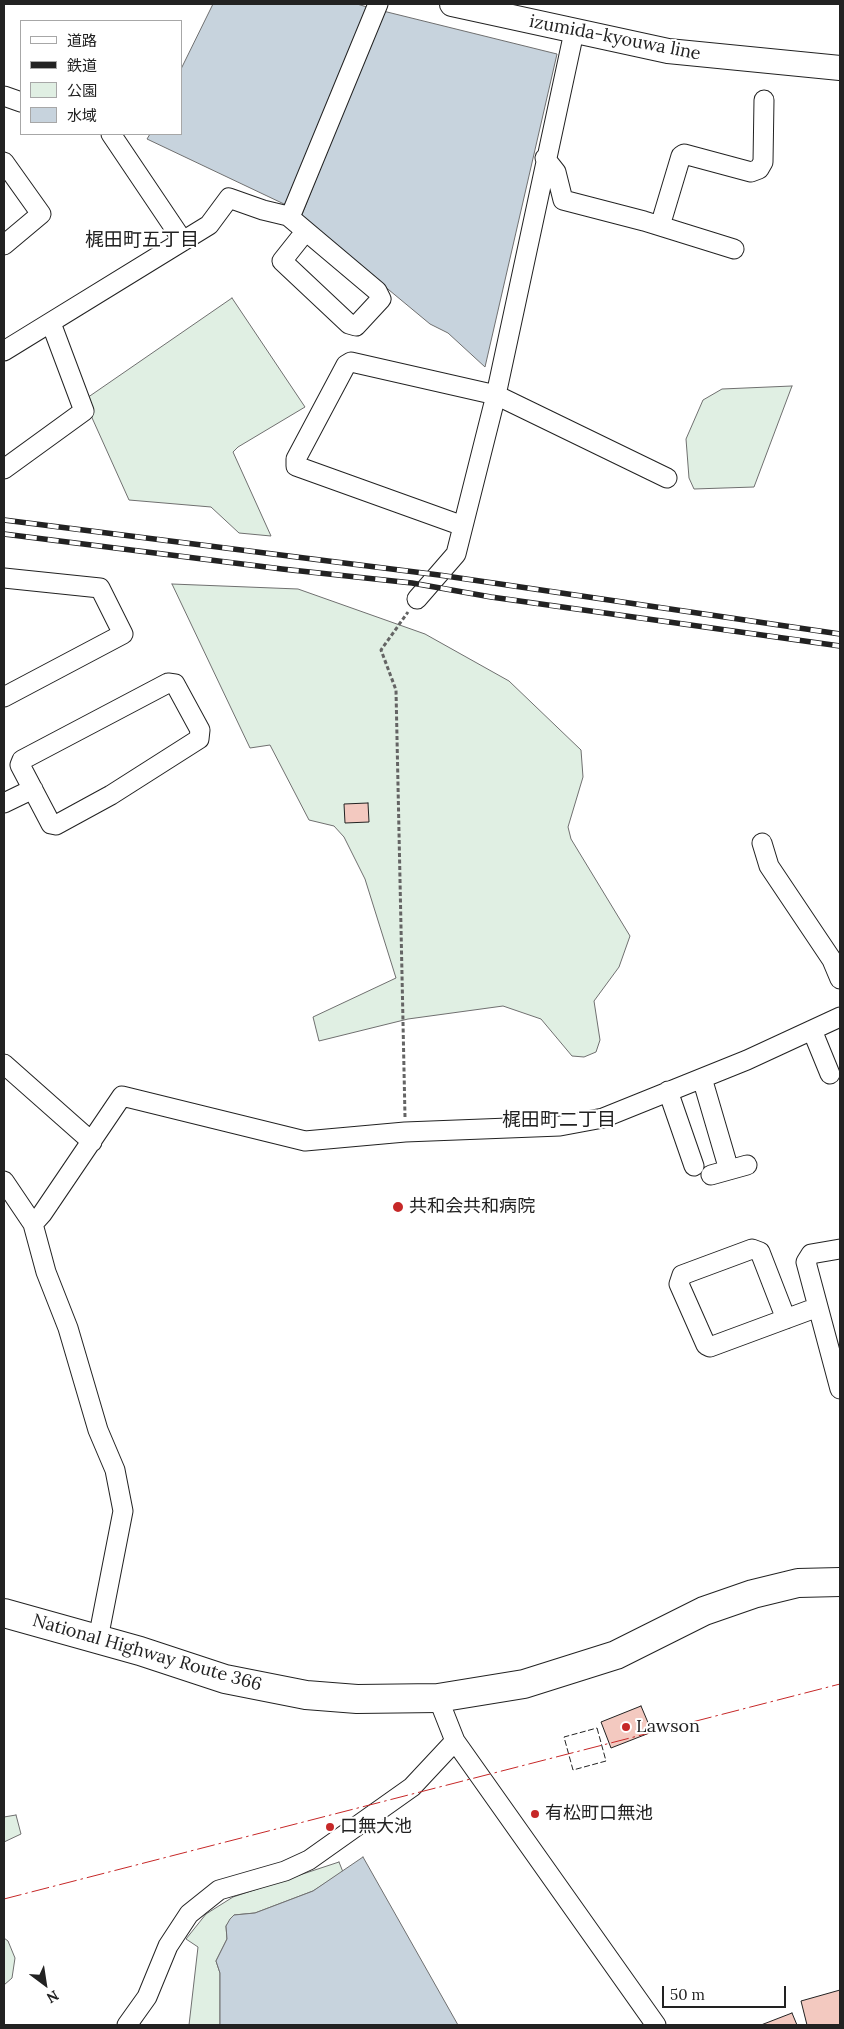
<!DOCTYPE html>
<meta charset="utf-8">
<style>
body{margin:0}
#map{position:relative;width:844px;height:2029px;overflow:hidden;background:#fff;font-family:Lora,"Noto Sans JP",serif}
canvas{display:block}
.frame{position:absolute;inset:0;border:5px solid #222;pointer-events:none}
.legend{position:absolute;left:20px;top:20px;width:162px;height:115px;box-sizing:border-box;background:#fff;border:1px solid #a7a7a7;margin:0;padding:6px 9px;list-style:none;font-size:15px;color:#222}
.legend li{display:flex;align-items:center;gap:10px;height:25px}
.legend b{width:25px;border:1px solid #a7a7a7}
.north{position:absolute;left:20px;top:1959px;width:50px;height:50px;-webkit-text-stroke:4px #fff;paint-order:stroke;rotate:149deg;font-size:14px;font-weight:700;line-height:20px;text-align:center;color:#222}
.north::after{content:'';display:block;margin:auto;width:18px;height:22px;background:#222;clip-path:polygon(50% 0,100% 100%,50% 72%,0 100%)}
.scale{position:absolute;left:662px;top:1986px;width:124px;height:22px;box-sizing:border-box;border:2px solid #222;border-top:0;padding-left:6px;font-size:15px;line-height:18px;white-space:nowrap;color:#222;-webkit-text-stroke:4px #fff;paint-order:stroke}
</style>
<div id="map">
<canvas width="844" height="2029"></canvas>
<div class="frame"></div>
<ul class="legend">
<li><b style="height:6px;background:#fff"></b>道路</li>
<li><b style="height:6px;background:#222"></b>鉄道</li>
<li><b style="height:14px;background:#e0efe3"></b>公園</li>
<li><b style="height:14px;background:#c7d3dd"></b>水域</li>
</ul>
<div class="north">N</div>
<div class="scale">50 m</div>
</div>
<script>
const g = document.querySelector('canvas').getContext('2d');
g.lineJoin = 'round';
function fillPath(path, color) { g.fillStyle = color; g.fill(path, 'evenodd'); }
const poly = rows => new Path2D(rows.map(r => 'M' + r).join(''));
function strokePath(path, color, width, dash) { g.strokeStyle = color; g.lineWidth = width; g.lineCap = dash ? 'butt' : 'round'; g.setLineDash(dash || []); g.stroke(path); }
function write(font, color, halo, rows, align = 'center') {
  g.font = font + ' Lora,"Noto Sans JP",serif'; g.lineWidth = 4; g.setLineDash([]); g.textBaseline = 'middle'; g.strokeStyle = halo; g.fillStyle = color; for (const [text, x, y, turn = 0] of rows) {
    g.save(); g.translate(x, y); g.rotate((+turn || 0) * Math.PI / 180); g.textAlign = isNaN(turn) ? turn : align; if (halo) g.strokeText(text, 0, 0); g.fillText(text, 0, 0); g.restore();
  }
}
const green = poly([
 [232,298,305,407,238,447,233,452,271,536,239,533,211,507,129,500,84,400,232,298],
 [792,386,754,487,694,489,689,478,686,439,703,400,722,389,792,386],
 [172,584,298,589,425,634,509,681,581,750,583,777,568,827,571,839,630,936,619,967,594,1001,600,1040,596,1052,584,1057,572,1056,541,1019,503,1006,408,1019,319,1041,313,1017,396,978,365,879,344,837,334,826,309,820,270,745,250,748,172,584],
 [16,1815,21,1834,4,1842,4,1817,16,1815],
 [339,1862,343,1872,313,1891,255,1913,234,1915,226,1926,227,1939,216,1961,220,1973,220,2025,189,2025,198,1947,186,1939,206,1914,233,1897,339,1862],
 [4,1938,8,1941,15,1958,12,1978,4,1985,4,1938]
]);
fillPath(green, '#e0efe3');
strokePath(green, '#6f6f6f', 1);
const water = poly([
 [213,4,357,4,367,7,358,28,361,35,293,199,284,204,147,139,150,134,181,134,181,69,213,4],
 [383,11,557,54,485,367,448,333,430,324,301,217,383,11],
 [363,1857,458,2025,220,2025,220,1973,216,1961,227,1939,226,1926,230,1919,234,1915,255,1913,313,1891,363,1857]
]);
fillPath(water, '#c7d3dd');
strokePath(water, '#6f6f6f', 1);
const building = poly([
 [368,803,369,822,345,823,344,804,368,803],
 [641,1706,652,1732,611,1748,601,1722,641,1706],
 [840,1990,840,2025,807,2025,801,2001,840,1990],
 [792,2013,797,2025,761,2025,792,2013]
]);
fillPath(building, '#f3c9c0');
strokePath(building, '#222', 1);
const minor = poly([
 [4,96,21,102],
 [111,134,183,241],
 [545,158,556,172,563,200,644,221,734,249],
 [4,162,41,214,4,245],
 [288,216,293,210,378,4],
 [660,226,681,156,684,154,751,172,759,169,763,162,764,100],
 [4,351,209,225,229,198,263,210,288,216,377,291,381,299,356,326,349,324,282,261,305,232],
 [4,469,84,411,51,323],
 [463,526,296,466,296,459,346,365,351,362,496,395,667,478],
 [4,578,100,588,123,634,4,697],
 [417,599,456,554,496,395,574,32],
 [168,683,175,684,200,730,199,739,111,795,56,825,51,824,20,765,22,760,168,683],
 [4,803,33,789],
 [762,843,769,866,832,960,840,979],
 [812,1030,830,1074],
 [4,1064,92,1142],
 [702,1078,729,1170],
 [668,1091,694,1166],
 [711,1175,747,1165],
 [4,1181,33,1224,46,1272,68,1328,98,1430,115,1470,123,1511,98,1639],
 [33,1224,42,1214,122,1096,305,1141,405,1132,560,1126,603,1118,747,1060,840,1017],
 [840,1249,811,1254,806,1262,840,1389],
 [786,1319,760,1252,752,1249,682,1275,679,1284,706,1345,710,1347,818,1307],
 [438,1698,455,1741,656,2025],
 [127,2025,147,1997,168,1946,189,1914,219,1890,285,1871,309,1860,412,1787,455,1741]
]);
const major = poly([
 [452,4,668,51,840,68]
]);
const highway = poly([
 [4,1613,140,1651,225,1679,306,1695,357,1699,438,1698,524,1684,616,1655,704,1611,753,1594,798,1583,840,1582]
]);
strokePath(minor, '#222', 21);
strokePath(major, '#222', 26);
strokePath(highway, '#222', 30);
strokePath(poly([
 [405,1117,396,690,381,650,408,612]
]), '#646464', 3, [4, 2.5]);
strokePath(minor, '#fff', 19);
strokePath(major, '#fff', 24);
strokePath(highway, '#fff', 28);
const rail = poly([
 [4,520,439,575,840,634],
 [4,534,282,569,412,583,491,597,840,646]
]);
strokePath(rail, '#222', 5.5);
strokePath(rail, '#fff', 4, [11]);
strokePath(poly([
 [597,1728,606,1761,573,1770,564,1737,597,1728]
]), '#222', 1, [6, 2.5]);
strokePath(poly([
 [4,1899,840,1684]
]), '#c62828', 1, [18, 4, 2.5, 4]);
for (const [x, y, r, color] of [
 [398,1207,6,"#c62828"],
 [626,1727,5,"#c62828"],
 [535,1814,5,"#c62828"],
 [330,1827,5,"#c62828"]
]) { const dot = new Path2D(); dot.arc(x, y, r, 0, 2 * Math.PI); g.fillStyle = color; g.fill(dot); strokePath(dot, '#fff', 2); }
write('18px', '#222', '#fff', [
 ["izumida-kyouwa line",615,38,11],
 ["National Highway Route 366",147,1653,16]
]);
write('18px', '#222', '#fff', [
 ["共和会共和病院",409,1207],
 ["Lawson",636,1727],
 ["有松町口無池",545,1814],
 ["口無大池",340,1827]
], 'left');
write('19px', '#222', '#fff', [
 ["梶田町五丁目",142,241],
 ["梶田町二丁目",559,1121]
]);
</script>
